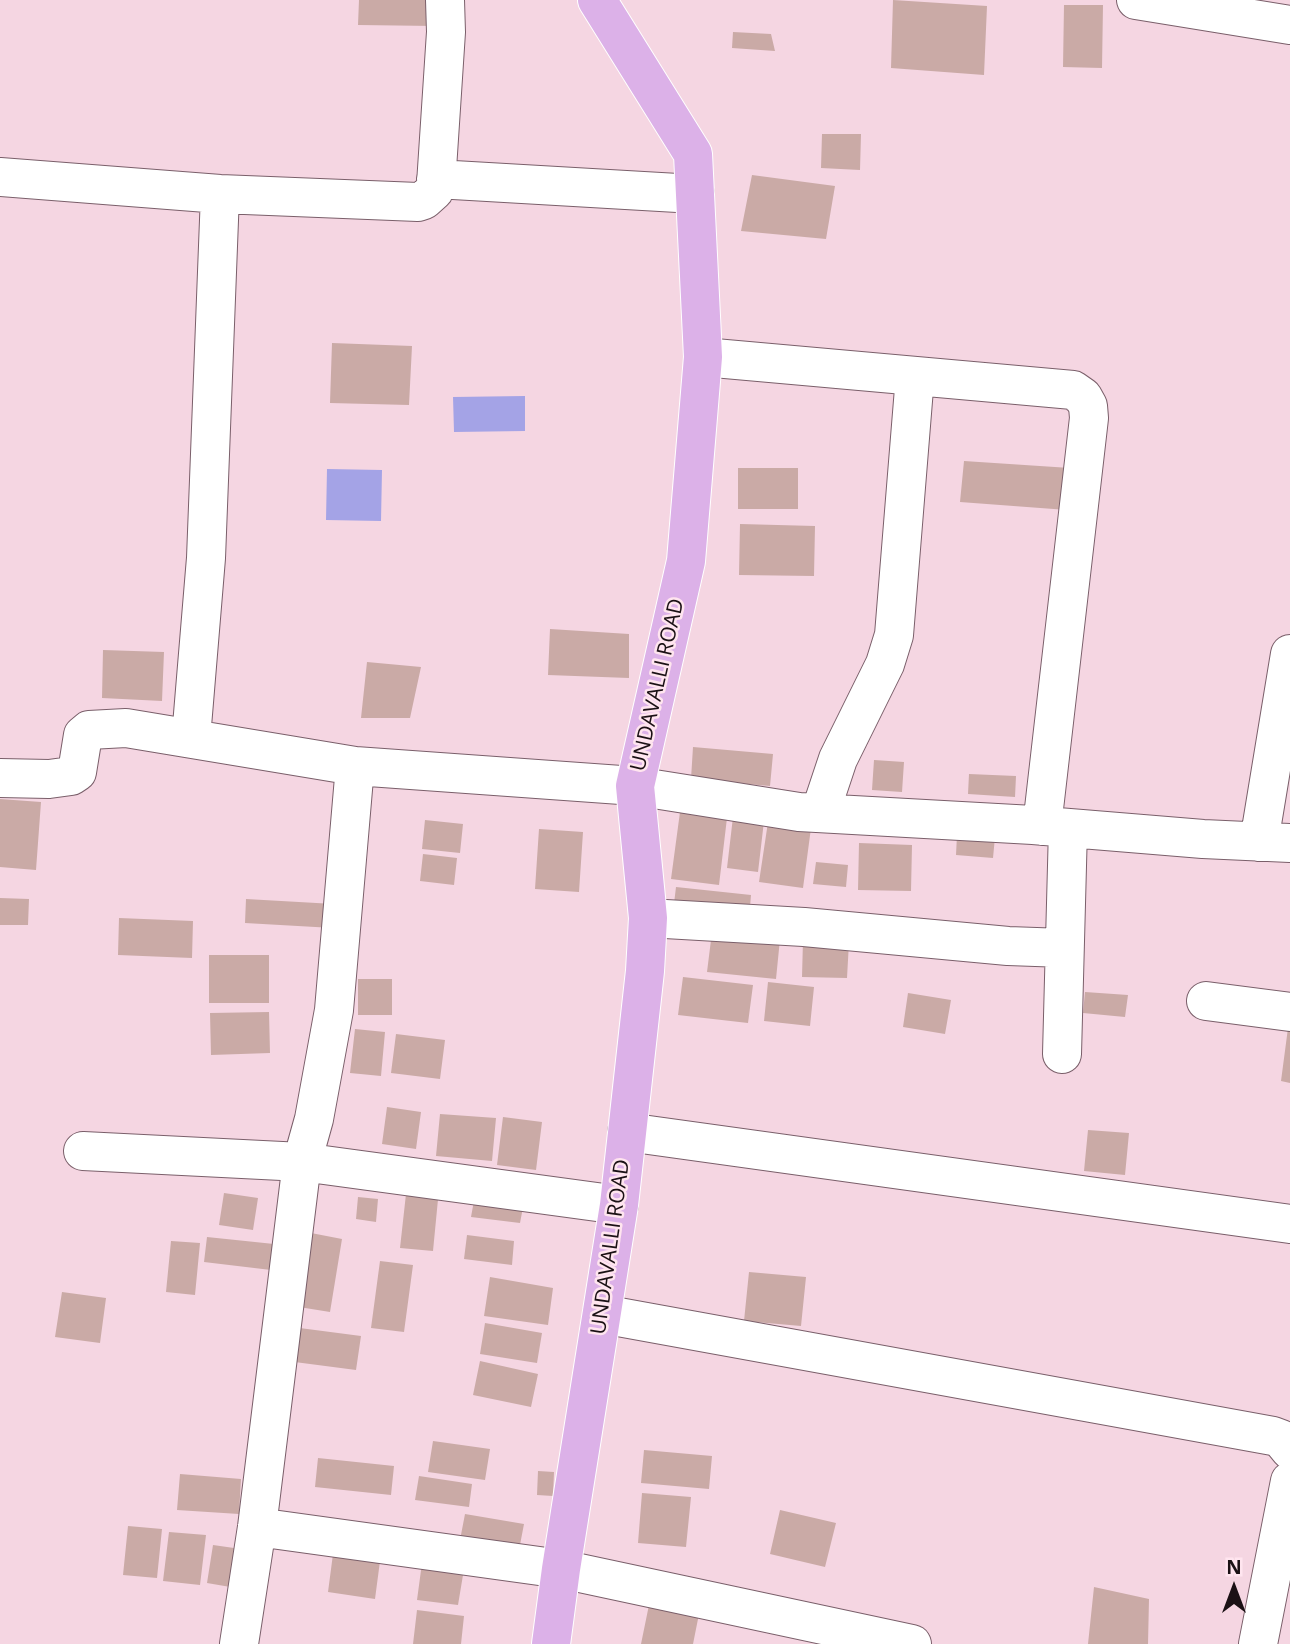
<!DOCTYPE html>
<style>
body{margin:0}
#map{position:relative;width:1290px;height:1644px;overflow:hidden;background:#f5d6e2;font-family:"Open Sans",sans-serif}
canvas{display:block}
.north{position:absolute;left:1199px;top:1553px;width:70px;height:70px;-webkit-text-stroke:5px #ffe5ef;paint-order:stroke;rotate:0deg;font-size:19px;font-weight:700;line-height:28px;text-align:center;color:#1b1115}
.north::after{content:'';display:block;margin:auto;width:24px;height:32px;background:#1b1115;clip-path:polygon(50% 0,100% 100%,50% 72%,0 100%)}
</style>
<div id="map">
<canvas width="1290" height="1644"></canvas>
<div class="north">N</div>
</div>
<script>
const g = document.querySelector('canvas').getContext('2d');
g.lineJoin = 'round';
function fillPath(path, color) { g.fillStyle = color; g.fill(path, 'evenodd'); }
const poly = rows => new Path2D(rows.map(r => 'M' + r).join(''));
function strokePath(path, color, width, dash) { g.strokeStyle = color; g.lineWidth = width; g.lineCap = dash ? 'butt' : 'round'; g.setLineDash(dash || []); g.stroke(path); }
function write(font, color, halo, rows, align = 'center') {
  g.font = font + ' "Open Sans",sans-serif'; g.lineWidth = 5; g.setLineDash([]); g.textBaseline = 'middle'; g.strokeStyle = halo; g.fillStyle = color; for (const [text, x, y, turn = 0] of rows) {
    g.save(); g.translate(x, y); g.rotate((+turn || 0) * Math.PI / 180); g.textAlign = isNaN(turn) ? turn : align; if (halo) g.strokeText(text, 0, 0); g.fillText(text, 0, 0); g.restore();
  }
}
fillPath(poly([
 [525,396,525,431,454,432,453,397],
 [327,469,382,470,381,521,326,520]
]), '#a4a3e6');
fillPath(poly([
 [359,0,435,0,435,26,358,25],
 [893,0,987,6,984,75,891,68],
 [1064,5,1103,5,1102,68,1063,67],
 [733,32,771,34,775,51,732,48],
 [822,134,861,134,860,170,821,168],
 [752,175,835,186,826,239,741,231],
 [332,343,412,346,409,405,330,403],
 [964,461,1070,468,1067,510,960,502],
 [738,468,798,468,798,509,738,509],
 [740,524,815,526,814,576,739,575],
 [550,629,629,634,629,678,548,675],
 [103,650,164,652,162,701,102,698],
 [367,662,421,667,410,718,361,718],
 [693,747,773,754,770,786,691,779],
 [874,760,904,762,902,792,872,790],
 [969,774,1016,776,1015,797,968,794],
 [0,799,41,802,36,870,0,867],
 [680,812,727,818,719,885,671,879],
 [733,817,764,821,758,872,727,868],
 [425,820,463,824,460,853,422,849],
 [768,822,811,828,803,888,759,882],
 [539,829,583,832,579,892,535,889],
 [957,835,995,837,993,858,956,855],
 [859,843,912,845,911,891,858,890],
 [423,854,457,858,454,885,420,881],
 [816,862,848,865,846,887,813,884],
 [676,887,751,895,749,919,673,912],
 [0,898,29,899,28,925,0,925],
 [246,899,334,904,333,928,245,923],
 [119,918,193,921,192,958,118,955],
 [712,932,780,939,776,979,707,972],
 [803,940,849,942,847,978,802,977],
 [209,955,269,955,269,1003,209,1003],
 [683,977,753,985,748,1023,678,1015],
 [358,979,392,979,392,1015,358,1015],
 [768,982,814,987,810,1026,764,1021],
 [1085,992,1128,995,1125,1017,1083,1013],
 [908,993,951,1000,945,1034,903,1027],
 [269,1012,270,1053,211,1055,210,1013],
 [1288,1028,1290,1028,1290,1083,1281,1081],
 [355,1029,385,1032,381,1076,350,1073],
 [396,1034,445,1040,440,1079,391,1073],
 [387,1107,421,1112,416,1149,382,1144],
 [440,1114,496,1118,492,1161,436,1156],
 [503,1117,542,1122,536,1170,497,1165],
 [1088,1130,1129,1133,1125,1175,1084,1171],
 [407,1185,439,1189,433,1251,400,1248],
 [224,1193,258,1198,253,1230,219,1225],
 [475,1195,524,1202,520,1223,471,1217],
 [358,1197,378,1199,376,1222,356,1219],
 [311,1233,342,1239,330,1312,299,1307],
 [467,1235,514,1241,512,1265,464,1259],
 [207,1237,274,1244,271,1270,204,1262],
 [171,1241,200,1243,195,1295,166,1292],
 [380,1261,413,1265,404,1332,371,1328],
 [749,1272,806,1277,801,1326,744,1321],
 [490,1277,553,1288,548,1325,484,1316],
 [62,1292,106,1298,100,1343,55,1337],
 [485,1323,542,1333,537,1363,480,1354],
 [292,1327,361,1336,356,1370,287,1361],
 [480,1361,538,1374,531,1407,473,1395],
 [433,1441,490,1449,485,1480,428,1472],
 [644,1450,712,1456,709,1489,641,1483],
 [318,1458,394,1466,391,1495,315,1487],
 [538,1471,554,1472,553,1496,537,1495],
 [180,1474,241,1479,239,1514,177,1510],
 [419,1476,472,1484,469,1507,415,1500],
 [642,1493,691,1497,686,1547,638,1543],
 [780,1510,836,1523,825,1567,770,1554],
 [465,1514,524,1524,519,1550,460,1540],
 [128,1526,162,1529,157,1578,123,1575],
 [169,1532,206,1535,200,1585,163,1581],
 [213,1545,248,1550,242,1589,207,1583],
 [333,1554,380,1561,375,1599,328,1592],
 [422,1563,464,1569,458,1605,417,1600],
 [1094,1587,1149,1599,1148,1644,1088,1644],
 [650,1600,700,1609,693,1644,641,1644],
 [417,1610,464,1616,461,1644,413,1644]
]), '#caaaa6');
const minor = poly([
 [1136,0,1290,25],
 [0,177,220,194,418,202,424,200,434,191,436,184,446,32,445,0],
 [436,179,695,194],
 [703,357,1073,390,1083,397,1088,406,1089,418,1042,826],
 [191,738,206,558,220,194],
 [0,778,49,779,71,776,77,772,83,735,89,730,126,728,355,766,635,786,799,812,1033,825,1203,839,1290,843],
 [820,813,838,759,885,664,894,635,915,376],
 [1259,842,1290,654],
 [648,918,804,927,1008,946,1064,948],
 [1206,1001,1290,1012],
 [1062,1054,1068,828],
 [627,1132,1290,1224],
 [83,1151,302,1162,619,1205],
 [602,1314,1273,1436,1281,1439,1290,1450],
 [257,1527,561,1569,912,1644],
 [239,1644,257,1527,302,1162,314,1119,334,1010,355,766],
 [1258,1644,1290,1481]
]);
const major = poly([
 [551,1644,561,1569,619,1205,645,971,648,918,635,786,686,561,703,357,693,154,597,0]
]);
strokePath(minor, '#7a5f6a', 40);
strokePath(major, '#fff', 40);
strokePath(minor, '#fff', 38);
strokePath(major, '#dcb1e8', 38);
write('21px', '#1b1115', '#ffe5ef', [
 ["UNDAVALLI ROAD",658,685,-77],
 ["UNDAVALLI ROAD",611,1247,-82]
]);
</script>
